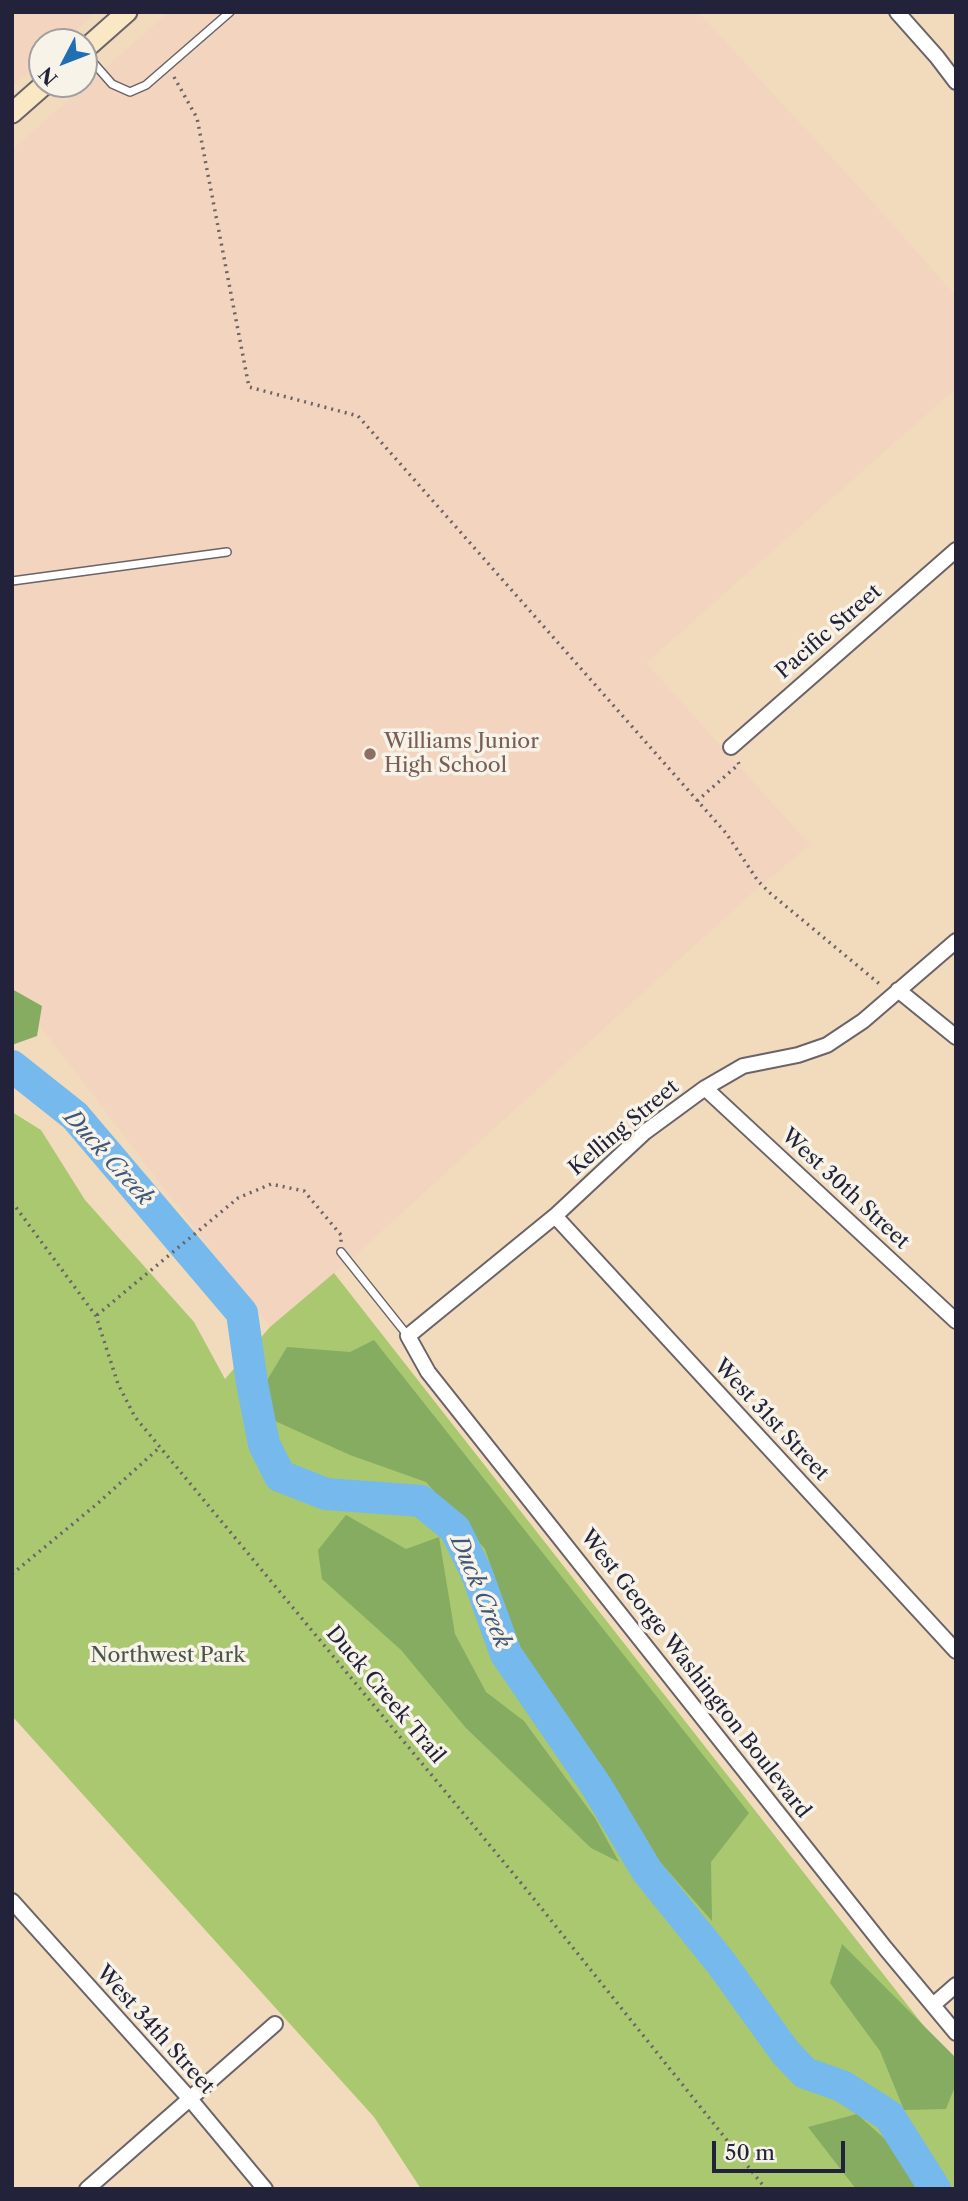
<!DOCTYPE html>
<style>
body{margin:0}
#map{position:relative;width:968px;height:2201px;overflow:hidden;background:#f1dbbc;font-family:"Libre Caslon Text",serif}
canvas{display:block}
.frame{position:absolute;inset:0;border:14px solid #22223b;pointer-events:none}
.north{position:absolute;left:28px;top:28px;width:70px;height:70px;box-sizing:border-box;background:#f7f3e8;border:2px solid #a29fa3;border-radius:50%;rotate:228deg;font-size:19px;font-weight:700;line-height:28px;text-align:center;color:#22223b}
.north::after{content:'';display:block;margin:auto;width:24px;height:32px;background:#1f6fb2;clip-path:polygon(50% 0,100% 100%,50% 72%,0 100%)}
.scale{position:absolute;left:712px;top:2141px;width:133px;height:32px;box-sizing:border-box;border:4px solid #22223b;border-top:0;padding-left:9px;font-size:21px;line-height:24px;white-space:nowrap;color:#22223b;-webkit-text-stroke:5px #f7f3e8;paint-order:stroke}
</style>
<div id="map">
<canvas width="968" height="2201"></canvas>
<div class="frame"></div>
<div class="north">N</div>
<div class="scale">50 m</div>
</div>
<script>
const g = document.querySelector('canvas').getContext('2d');
g.lineJoin = 'round';
function fillPath(path, color) { g.fillStyle = color; g.fill(path, 'evenodd'); }
const poly = rows => new Path2D(rows.map(r => 'M' + r).join(''));
function strokePath(path, color, width, dash) { g.strokeStyle = color; g.lineWidth = width; g.lineCap = dash ? 'butt' : 'round'; g.setLineDash(dash || []); g.stroke(path); }
function write(font, color, halo, rows, align = 'center') {
  g.font = font + ' "Libre Caslon Text",serif'; g.lineWidth = 7; g.setLineDash([]); g.textBaseline = 'middle'; g.strokeStyle = halo; g.fillStyle = color; for (const [text, x, y, turn = 0] of rows) {
    g.save(); g.translate(x, y); g.rotate((+turn || 0) * Math.PI / 180); g.textAlign = isNaN(turn) ? turn : align; if (halo) g.strokeText(text, 0, 0); g.fillText(text, 0, 0); g.restore();
  }
}
fillPath(poly([
 [12,12,96,12,63,42,42,42,42,60,12,87],
 [169,12,698,12,866,195,956,296,956,388,646,663,810,845,752,893,361,1250,270,1327,12,989,12,150]
]), '#f3d4bf');
fillPath(poly([
 [12,1112,41,1130,85,1200,194,1322,225,1379,270,1327,334,1273,956,2067,956,2189,421,2189,374,2117,12,1716]
]), '#a9c870');
fillPath(poly([
 [12,989,42,1006,37,1036,12,1045],
 [374,1340,749,1813,711,1862,712,1921,646,1846,523,1662,485,1549,426,1482,350,1455,275,1421,266,1382,287,1347,350,1352],
 [346,1515,406,1549,439,1537,455,1634,486,1692,524,1721,595,1818,619,1862,591,1848,466,1728,401,1650,322,1579,318,1550],
 [842,1944,956,2058,956,2084,946,2109,904,2110,880,2051,830,1983],
 [857,2114,886,2140,921,2189,856,2189,808,2127]
]), '#86ac62');
strokePath(poly([
 [12,1066,75,1116,242,1313,252,1383,264,1444,280,1476,326,1494,421,1501,455,1529,477,1574,506,1654,597,1787,647,1871,721,1963,785,2052,805,2073,842,2086,889,2116,935,2189]
]), '#76b9ec', 32);
const lane = poly([
 [84,52,112,84,130,92,146,85,230,12],
 [12,581,227,552],
 [341,1252,408,1336]
]);
const street = poly([
 [897,12,937,57,956,82],
 [731,747,956,550],
 [956,941,863,1021,827,1045,798,1055,743,1066,705,1088,645,1132,555,1216,408,1336,428,1372,886,1949,956,2033],
 [898,990,956,1037],
 [705,1088,956,1321],
 [555,1216,956,1651],
 [12,1901,190,2099,265,2189],
 [933,2005,956,1985],
 [87,2189,275,2024]
]);
const secondary = poly([
 [84,50,127,12],
 [12,113,45,84]
]);
strokePath(lane, '#6a6368', 10);
strokePath(street, '#6a6368', 18);
strokePath(secondary, '#6a6368', 23);
strokePath(poly([
 [174,77,197,118,249,387,358,416,726,833,758,881,770,893,882,986],
 [697,801,739,764,737,760],
 [12,1202,96,1316,118,1384,135,1417,526,1889,766,2189],
 [97,1315,238,1198,271,1184,304,1191,341,1235,341,1243],
 [12,1574,97,1504,159,1448]
]), '#6a6368', 3.5, [2, 5]);
strokePath(lane, '#fff', 7);
strokePath(street, '#fff', 14);
strokePath(secondary, '#fae7c3', 19);
for (const [x, y, r, color] of [
 [370,754,7,"#8d6e63"]
]) { const dot = new Path2D(); dot.arc(x, y, r, 0, 2 * Math.PI); g.fillStyle = color; g.fill(dot); strokePath(dot, '#f7f3e8', 2.5); }
write('21px', '#22223b', '#f7f3e8', [
 ["Pacific Street",829,632,-41],
 ["Kelling Street",624,1128,-40],
 ["West 30th Street",845,1189,43],
 ["West 31st Street",771,1420,47],
 ["West George Washington Boulevard",695,1674,52],
 ["Duck Creek Trail",385,1695,50],
 ["West 34th Street",155,2030,48]
]);
write('21px', '#785e54', '#f7f3e8', [
 ["Williams Junior",384,742],
 ["High School",384,766]
], 'left');
write('21px', '#4a544b', '#f7f3e8', [
 ["Northwest Park",168,1656]
]);
write('italic 23px', '#3f5779', '#f7f3e8', [
 ["Duck Creek",108,1158,48],
 ["Duck Creek",480,1592,67]
]);
</script>
